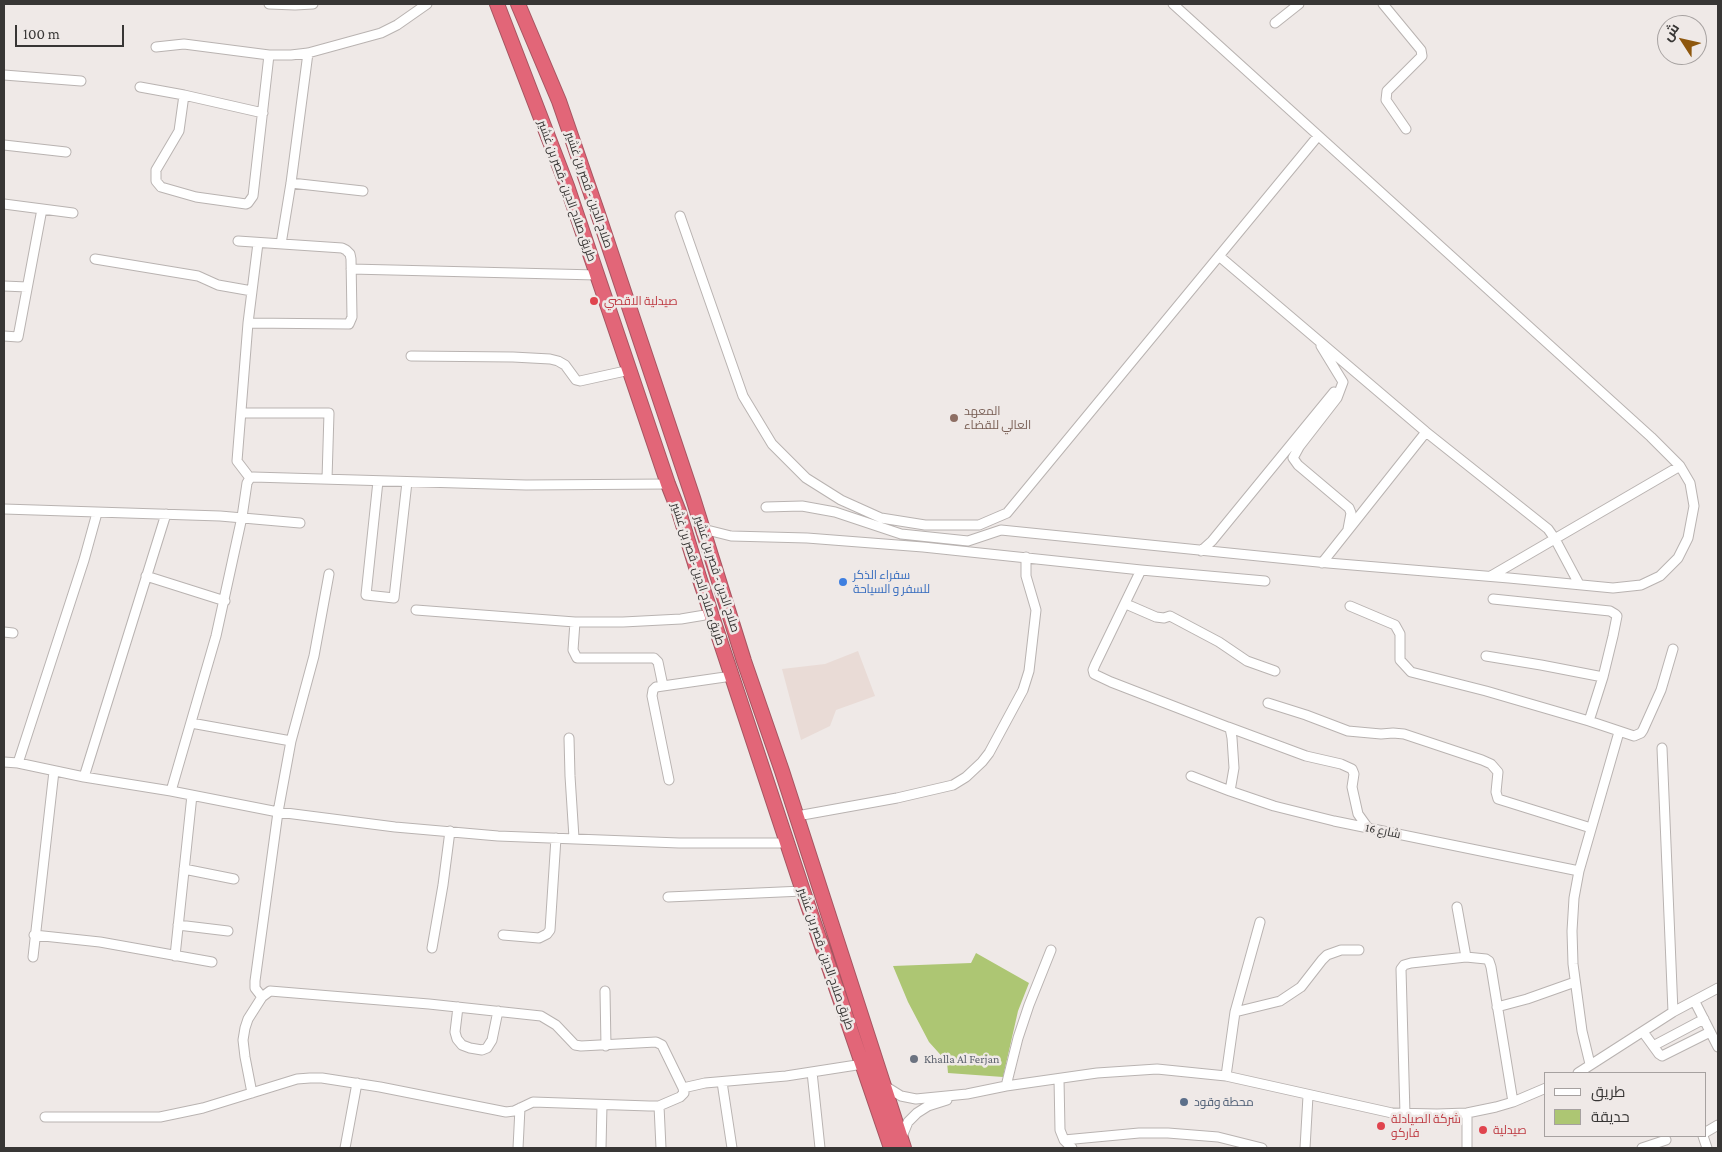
<!DOCTYPE html>
<meta charset="utf-8">
<style>
body{margin:0}
#map{position:relative;width:1722px;height:1152px;overflow:hidden;background:#efe9e7;font-family:"Crimson Pro",Cairo,serif}
canvas{display:block}
.frame{position:absolute;inset:0;border:5px solid #383635;pointer-events:none}
.legend{position:absolute;left:1544px;top:1072px;width:162px;height:65px;box-sizing:border-box;background:#efe9e7;border:1px solid #a6a1a0;margin:0;padding:6px 9px;list-style:none;font-size:15px;color:#383635}
.legend li{display:flex;align-items:center;gap:10px;height:25px}
.legend b{width:25px;border:1px solid #a6a1a0}
.north{position:absolute;left:1657px;top:15px;width:50px;height:50px;box-sizing:border-box;background:#efe9e7;border:1px solid #a6a1a0;border-radius:50%;rotate:305deg;font-size:14px;font-weight:700;line-height:20px;text-align:center;color:#383635}
.north::after{content:'';display:block;margin:auto;width:18px;height:22px;background:#8e570d;clip-path:polygon(50% 0,100% 100%,50% 72%,0 100%)}
.scale{position:absolute;left:15px;top:25px;width:109px;height:22px;box-sizing:border-box;border:2px solid #383635;border-top:0;padding-left:6px;font-size:15px;line-height:18px;white-space:nowrap;color:#383635;-webkit-text-stroke:4px #efe9e7;paint-order:stroke}
</style>
<div id="map">
<canvas width="1722" height="1152"></canvas>
<div class="frame"></div>
<ul class="legend">
<li><b style="height:6px;background:#fff"></b>طريق</li>
<li><b style="height:14px;background:#adc673"></b>حديقة</li>
</ul>
<div class="north">ش</div>
<div class="scale">100 m</div>
</div>
<script>
const g = document.querySelector('canvas').getContext('2d');
g.lineJoin = 'round';
function fillPath(path, color) { g.fillStyle = color; g.fill(path, 'evenodd'); }
const poly = rows => new Path2D(rows.map(r => 'M' + r).join(''));
function strokePath(path, color, width, dash) { g.strokeStyle = color; g.lineWidth = width; g.lineCap = dash ? 'butt' : 'round'; g.setLineDash(dash || []); g.stroke(path); }
function write(font, color, halo, rows, align = 'center') {
  g.font = font + ' "Crimson Pro",Cairo,serif'; g.lineWidth = 5; g.setLineDash([]); g.textBaseline = 'middle'; g.strokeStyle = halo; g.fillStyle = color; for (const [text, x, y, turn = 0] of rows) {
    g.save(); g.translate(x, y); g.rotate((+turn || 0) * Math.PI / 180); g.textAlign = isNaN(turn) ? turn : align; if (halo) g.strokeText(text, 0, 0); g.fillText(text, 0, 0); g.restore();
  }
}
fillPath(poly([
 [858,651,875,696,836,710,830,726,801,740,782,669,825,664]
]), '#e9dbd6');
fillPath(poly([
 [976,953,1029,983,1018,1011,1003,1077,948,1073,947,1062,929,1042,908,1002,893,966,971,963]
]), '#adc673');
const minor = poly([
 [269,4,295,5,313,4],
 [1383,4,1421,50,1422,56,1387,91,1386,100,1406,129],
 [1275,23,1299,4],
 [156,47,184,44,269,55,291,55,308,53,381,33,397,25,427,4],
 [4,75,81,81],
 [140,87,184,95,263,113],
 [184,95,179,131,156,170,156,181,161,187,196,197,246,204,248,203,253,196,269,55],
 [4,145,66,152],
 [291,183,363,191],
 [4,204,73,213],
 [680,216,743,396,772,444,806,478,841,500,881,518,925,525,979,525,1007,513,1318,136],
 [238,241,342,248,346,250,350,254,351,259,352,317,349,324,248,323],
 [281,244,291,183,308,53],
 [1219,256,1426,432,1548,529,1555,539,1579,584],
 [95,259,198,276,218,285,252,291],
 [351,269,597,275],
 [4,286,27,287],
 [4,336,18,337,42,209],
 [1321,346,1343,382,1337,398,1299,447,1293,458,1298,465,1349,508,1351,513,1348,529],
 [411,356,513,357,550,359,558,361,565,365,576,380,580,381,630,370],
 [241,413,329,413,327,479],
 [250,478,237,461,248,323,258,243],
 [378,481,366,595,394,598,407,482],
 [766,507,802,506,835,512,901,534,968,541,1001,530,1328,563,1509,578,1613,588,1641,585,1660,576,1678,558,1688,538,1694,506,1690,483,1680,466,1651,437,1173,4],
 [4,509,220,516,300,523],
 [703,529,731,536,807,538,923,547,1141,570,1265,581],
 [1201,551,1212,541,1334,392],
 [1322,563,1426,432],
 [1141,570,1095,665,1093,670,1094,674,1111,682,1230,728,1232,738,1234,768,1230,791],
 [146,576,225,601],
 [1491,576,1680,466],
 [1493,599,1610,611,1615,614,1617,616,1613,636,1603,677,1589,721],
 [1126,604,1156,617,1164,618,1170,616,1219,642,1247,661,1275,671],
 [1350,606,1395,625,1400,634,1400,660,1411,672,1486,691,1589,721,1634,736,1641,733,1643,730,1661,690,1673,649],
 [416,610,575,622,623,622,681,619,711,614],
 [575,622,573,650,577,658,654,658,658,662,663,686],
 [4,632,13,633],
 [1486,656,1541,665,1603,677],
 [1268,703,1306,715,1348,731,1381,734,1393,733,1404,734,1482,760,1491,764,1498,772,1496,792,1498,799,1591,828],
 [191,723,291,741],
 [1228,727,1306,756,1341,764,1352,769,1354,774,1352,787,1358,814,1368,828],
 [569,738,570,776,574,838],
 [1662,748,1673,1012],
 [4,762,18,763,84,777,171,791,278,812,395,827,498,836,679,843,787,843],
 [18,763,84,560,97,513],
 [1191,776,1230,791,1274,806,1334,821,1579,871],
 [84,777,166,514],
 [669,780,652,696,653,690,656,687,732,676],
 [171,791,216,636,242,517,247,483,250,478,253,477,526,485,668,484],
 [797,816,897,798,953,785,966,777,982,762,989,753,1023,690,1029,671,1036,610,1026,576,1026,557],
 [184,869,234,879],
 [668,897,803,891],
 [1457,907,1466,957,1486,959,1489,961,1491,967,1513,1102],
 [178,925,228,931],
 [34,935,100,942,212,962],
 [503,935,539,938,547,934,550,930,556,838],
 [432,948,443,885,450,831],
 [175,956,192,795],
 [33,957,54,771],
 [605,991,606,1046],
 [262,997,255,988,255,981,278,812,291,741,314,656,329,574],
 [1695,1002,1718,1047],
 [458,1007,455,1032,457,1039,462,1045,470,1048,482,1050,487,1048,492,1040,498,1011],
 [1497,1007,1527,999,1575,982],
 [1235,1012,1280,1001,1301,987,1322,960,1327,955,1341,950,1359,950],
 [1643,1032,1659,1054,1662,1056,1710,1032],
 [1653,1046,1704,1019],
 [1590,1064,1582,1031,1573,964,1572,931,1574,898,1579,871,1619,732],
 [812,1072,820,1148],
 [1578,1073,1673,1012,1718,988],
 [1226,1076,1235,1012,1260,922],
 [1059,1079,1060,1130,1064,1140,1072,1148],
 [722,1082,732,1148],
 [885,1086,901,1096,916,1099,967,1094,1006,1086,1097,1073,1157,1069,1226,1076,1392,1113,1437,1114,1467,1113,1496,1107,1513,1102,1546,1088],
 [1006,1086,1018,1038,1029,1005,1051,950],
 [252,1093,245,1057,243,1040,245,1028,248,1019,262,997,270,991,429,1004,541,1016,556,1025,575,1045,581,1046,656,1042,662,1045,683,1088],
 [659,1106,661,1148],
 [1467,1113,1467,1148],
 [1405,1114,1401,969,1404,965,1411,963,1466,957],
 [45,1117,160,1117,203,1108,297,1079,310,1078,322,1078,380,1087,506,1112,514,1111,533,1102,649,1106,659,1106,680,1097,684,1093,683,1088,705,1083,786,1076,863,1064],
 [1706,1132,1718,1125],
 [1703,1136,1707,1148],
 [901,1139,908,1122,917,1113,928,1106,947,1100],
 [1064,1140,1139,1133,1168,1133,1218,1137,1262,1148],
 [345,1148,357,1083],
 [518,1148,520,1108],
 [601,1148,602,1105],
 [1305,1148,1308,1096],
 [1642,1148,1666,1140]
]);
const highway = poly([
 [497,4,567,186,668,484,679,512,700,580,803,891,891,1148],
 [518,4,559,101,597,211,693,498,744,661,782,771,904,1148]
]);
strokePath(minor, '#b9b3b1', 11);
strokePath(highway, '#a65561', 16);
strokePath(minor, '#fff', 9);
strokePath(highway, '#e26678', 14);
for (const [x, y, r, color] of [
 [594,301,5,"#e0444e"],
 [954,418,5,"#8d6e63"],
 [843,582,5,"#3f7fe0"],
 [914,1059,5,"#6b7280"],
 [1184,1102,5,"#5c6f8a"],
 [1381,1126,5,"#e0444e"],
 [1483,1130,5,"#e0444e"]
]) { const dot = new Path2D(); dot.arc(x, y, r, 0, 2 * Math.PI); g.fillStyle = color; g.fill(dot); strokePath(dot, '#efe9e7', 2); }
write('12px', '#383635', '#efe9e7', [
 ["صلاح الدين - قصر بن غشير",589,190,71],
 ["طريق صلاح الدين -قصر بن غشير",567,191,70],
 ["طريق صلاح الدين -قصر بن غشير",698,574,72],
 ["صلاح الدين - قصر بن غشير",717,574,72],
 ["شارع 16",1383,831,12],
 ["طريق صلاح الدين -قصر بن غشير",826,959,71]
]);
write('12px', '#be3a42', '#efe9e7', [
 ["صيدلية الاقصي",604,301],
 ["شركة الصيادلة",1391,1119],
 ["فاركو",1391,1133],
 ["صيدلية",1493,1130]
], 'left');
write('12px', '#785e54', '#efe9e7', [
 ["المعهد",964,411],
 ["العالي للقضاء",964,425]
], 'left');
write('12px', '#366cbe', '#efe9e7', [
 ["سفراء الذكر",853,575],
 ["للسفر و السياحة",853,589]
], 'left');
write('12px', '#5b616d', '#efe9e7', [
 ["Khalla Al Ferjan",924,1059]
], 'left');
write('12px', '#4e5e75', '#efe9e7', [
 ["محطة وقود",1194,1102]
], 'left');
</script>
